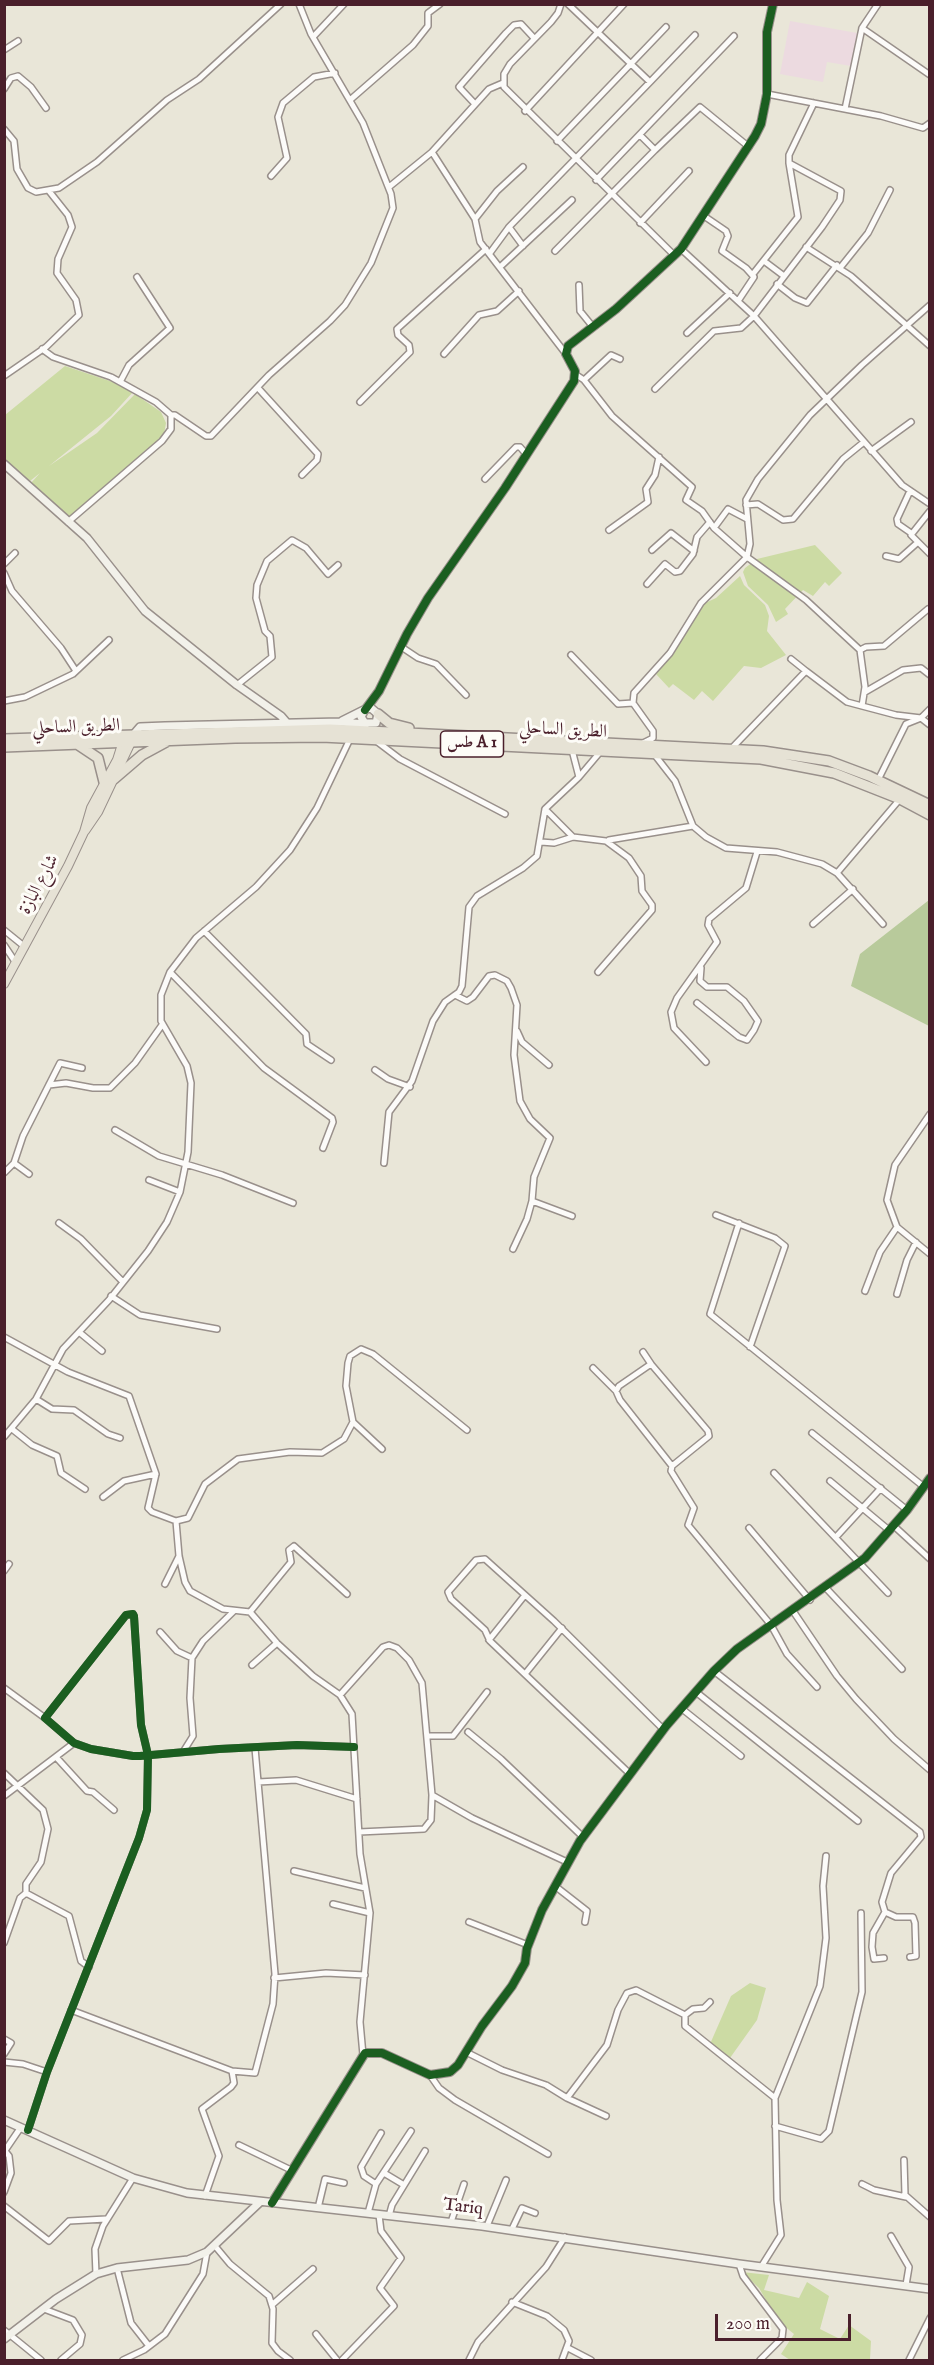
<!DOCTYPE html>
<meta charset="utf-8">
<style>
body{margin:0}
#map{position:relative;width:934px;height:2365px;overflow:hidden;background:#e9e6d8;font-family:"IM FELL English",serif}
canvas{display:block}
.frame{position:absolute;inset:0;border:6px solid #4a1f2b;pointer-events:none}
.scale{position:absolute;left:715px;top:2314px;width:136px;height:27px;box-sizing:border-box;border:3px solid #4a1f2b;border-top:0;padding-left:8px;font-size:18px;line-height:21px;white-space:nowrap;color:#4a1f2b;-webkit-text-stroke:4px #fdfcf7;paint-order:stroke}
</style>
<div id="map">
<canvas width="934" height="2365"></canvas>
<div class="frame"></div>
<div class="scale">200 m</div>
</div>
<script>
const g = document.querySelector('canvas').getContext('2d');
g.lineJoin = 'round';
function fillPath(path, color) { g.fillStyle = color; g.fill(path, 'evenodd'); }
const poly = rows => new Path2D(rows.map(r => 'M' + r).join(''));
function strokePath(path, color, width, dash) { g.strokeStyle = color; g.lineWidth = width; g.lineCap = dash ? 'butt' : 'round'; g.setLineDash(dash || []); g.stroke(path); }
function write(font, color, halo, rows, align = 'center') {
  g.font = font + ' "IM FELL English",Amiri,serif'; g.lineWidth = 6; g.setLineDash([]); g.textBaseline = 'middle'; g.strokeStyle = halo; g.fillStyle = color; for (const [text, x, y, turn = 0] of rows) {
    g.save(); g.translate(x, y); g.rotate((+turn || 0) * Math.PI / 180); g.textAlign = isNaN(turn) ? turn : align; if (halo) g.strokeText(text, 0, 0); g.fillText(text, 0, 0); g.restore();
  }
}
fillPath(poly([
 [790,21,857,33,851,66,827,62,823,82,780,74]
]), '#ecdae0');
fillPath(poly([
 [65,366,110,381,133,392,111,416,49,466,97,433,135,394,161,412,166,423,164,434,144,455,67,519,31,483,40,473,30,481,5,463,5,415],
 [815,545,842,573,829,586,825,582,813,596,803,590,785,609,788,614,776,622,768,605,748,586,743,572,745,568,757,559],
 [740,576,744,585,765,605,769,616,767,631,786,655,761,668,744,666,713,701,702,691,694,700,673,684,669,688,656,674,703,604,716,598],
 [750,1983,766,1988,757,2020,730,2058,710,2044,731,1996],
 [742,2272,769,2275,764,2290,799,2298,807,2282,829,2296,820,2329,840,2339,849,2325,871,2341,870,2359,872,2360,790,2360,781,2354,794,2334,778,2321,759,2288]
]), '#ccdba4');
fillPath(poly([
 [929,900,929,899,929,1026,851,986,860,954]
]), '#b8ca9b');
const street = poly([
 [561,4,558,13,551,22,510,64,504,74,504,87,674,255],
 [862,28,930,75],
 [313,37,344,4],
 [4,50,18,41],
 [650,82,695,35],
 [4,89,11,78,18,76,31,87,46,108],
 [767,94,881,116,923,128,930,123],
 [350,100,413,45,428,26,428,13,440,4],
 [475,104,459,87,506,33,514,25,521,24,534,38],
 [845,109,862,28,878,4],
 [525,111,624,4],
 [4,129,14,141,17,169,28,188,36,192,59,188,97,162,167,100,199,79,281,4],
 [641,136,655,150,700,107,749,147],
 [557,141,666,27],
 [432,152,475,219,480,242,566,354],
 [271,176,287,158,278,117,283,103,314,77,335,73],
 [596,180,734,36],
 [389,187,432,152,489,89,503,83],
 [704,216,726,231,728,236,722,251,746,268,754,277,738,301],
 [475,219,497,191,523,167],
 [640,223,689,171],
 [509,227,523,246],
 [806,247,851,276,930,346],
 [681,249,754,316,902,485,930,504],
 [555,251,655,150],
 [490,253,509,227,650,82,568,4],
 [764,261,784,276],
 [500,267,572,200],
 [840,268,868,233,890,190],
 [753,274,798,217,789,163],
 [777,284,795,298,807,303,837,265],
 [579,285,580,311,593,327],
 [687,333,730,293],
 [42,349,53,357,111,377,156,402,171,415],
 [444,354,479,315,497,311,519,291],
 [575,374,584,380,612,416,692,487,686,500,702,511,714,528,747,557,701,603,670,653,634,693,633,703,653,731,653,738,643,743],
 [4,376,46,347,79,315,76,300,57,273,58,259,72,227,68,215,49,191],
 [584,380,611,355,620,359],
 [120,382,129,365,170,328,137,277],
 [258,388,318,454,317,460,302,475],
 [655,389,714,331,741,328,754,316,822,227,840,200,841,191,789,163,789,155,814,103],
 [360,402,410,352,409,345,398,335,397,329,486,249],
 [871,451,911,422],
 [485,479,516,447,520,447,526,454],
 [910,491,897,519,898,524,911,533],
 [746,505,758,504,783,520,793,519,843,459,864,442],
 [930,511,911,535,930,554],
 [68,522,162,441,171,429,171,415,175,415,206,436,211,436,269,375,330,321,345,305,371,263,393,208,391,194,363,123,311,34,299,4],
 [714,528,728,509,747,519],
 [609,530,648,502,646,489,655,475,659,457],
 [652,550,671,533,694,551],
 [886,556,899,559,917,543],
 [4,564,15,553],
 [4,573,12,591,61,648,76,671],
 [647,584,665,564,675,572,680,571,693,554,697,537,710,522],
 [400,646,418,658,436,664,466,695],
 [860,650,806,600,747,557,750,544,746,500,758,479,810,415,862,365,930,305],
 [571,655,618,704,633,703],
 [806,671,847,702,862,706,865,687,860,650,866,647,884,646,928,609],
 [237,685,272,657,270,636,265,631,256,598,257,585,267,561,292,540,306,548,328,574,338,565],
 [865,692,903,670,921,668,930,675],
 [4,701,25,697,73,674,109,640],
 [862,706,896,715,921,718,906,724,878,780],
 [930,709,921,718,930,725],
 [375,740,400,759,505,814],
 [731,749,806,671,791,659],
 [654,754,675,781,693,826,706,837,726,848,777,852,822,864,837,873,883,924],
 [579,777,601,751],
 [545,809,573,837],
 [609,840,693,826],
 [541,842,554,843,573,837,606,841,629,858,641,876,642,891,652,905,652,910,598,972],
 [837,873,900,799],
 [813,924,853,889],
 [4,930,25,947],
 [204,931,306,1034,307,1044,331,1060],
 [4,945,16,963],
 [170,972,264,1068,332,1118,333,1122,323,1148],
 [455,995,467,1001,473,997,489,976,495,975,507,981,511,988,517,1005,514,1055,520,1101,530,1119,550,1138,534,1177,532,1201,572,1216],
 [697,1003,739,1037,747,1040,754,1030,758,1021,744,1001,727,987,707,987,700,981,701,968],
 [517,1031,522,1042,549,1065],
 [706,1062,674,1028,671,1012,677,998,717,942,708,925,709,919,746,888,757,852],
 [375,1070,388,1079,410,1087],
 [49,1085,66,1083,93,1088,110,1088,135,1063,162,1025],
 [930,1114,895,1165,887,1200,897,1227,930,1254],
 [115,1130,159,1156,222,1175,293,1203],
 [14,1163,29,1174],
 [384,1163,389,1112,412,1081,433,1021,445,1002,459,992,462,986,469,907,477,896,523,868,537,856,545,809,579,777,572,750],
 [4,1173,14,1163,23,1136,60,1063,82,1068],
 [149,1180,180,1192],
 [716,1215,775,1238,785,1246,750,1347],
 [59,1223,81,1239,122,1281],
 [739,1223,710,1314,924,1487],
 [513,1249,527,1219,532,1201],
 [865,1291,880,1252,897,1227],
 [897,1294,907,1260,916,1242],
 [111,1296,140,1315,217,1329],
 [79,1332,102,1351],
 [4,1337,68,1372,129,1396,156,1474,148,1508,152,1512,176,1521,188,1518,205,1484,238,1459,290,1452,322,1453,344,1439,353,1422,346,1386,348,1363,350,1356,361,1349,373,1354,467,1430],
 [643,1352,651,1364],
 [593,1368,616,1391],
 [36,1399,52,1409,74,1410,108,1434,120,1438],
 [353,1422,382,1449],
 [12,1429,32,1445,57,1456,61,1473,85,1489],
 [812,1433,907,1510],
 [4,1437,36,1399,63,1349,109,1300,148,1251,167,1222,180,1192,188,1152,191,1083,187,1066,161,1021,161,995,170,972,196,938,256,887,290,850,317,808,350,739],
 [672,1466,709,1436,708,1431,651,1364,619,1386,616,1391,620,1400,672,1466,671,1471,694,1508,688,1525,771,1625,787,1654,817,1687],
 [774,1473,888,1593],
 [830,1481,890,1531],
 [103,1497,124,1481,156,1474],
 [176,1521,179,1556,185,1582,190,1591,223,1609,250,1612,277,1643,313,1676,340,1695,352,1714,360,1854,370,1913,360,2022,363,2055],
 [894,1526,930,1559],
 [749,1528,810,1600],
 [836,1537,881,1488],
 [4,1571,9,1564],
 [165,1584,179,1556],
 [825,1587,902,1669],
 [793,1611,837,1676,856,1699,894,1739,930,1770],
 [250,1612,291,1562,289,1550,294,1546,347,1594],
 [160,1632,177,1651,192,1658,203,1641,234,1611],
 [489,1640,525,1595],
 [252,1665,277,1643],
 [714,1671,920,1832,921,1837,891,1873,882,1902,885,1912,896,1917,913,1917,915,1923,916,1956,910,1957],
 [525,1674,562,1628],
 [4,1688,45,1718],
 [696,1692,858,1821],
 [340,1695,383,1647,389,1645,397,1648,409,1660,422,1683,432,1795,472,1818,567,1862],
 [681,1708,741,1756],
 [468,1732,501,1759,583,1837],
 [427,1736,453,1736,487,1692],
 [255,1748,258,1782],
 [183,1752,193,1736,190,1698,192,1658],
 [56,1757,87,1791,93,1792,114,1810],
 [4,1773,43,1810,48,1829,41,1862,26,1884,26,1893,20,1898,4,1943],
 [630,1774,490,1641,485,1630,451,1599,448,1592,476,1560,485,1559,554,1621,663,1729],
 [4,1796,74,1743],
 [359,1832,424,1829,431,1820,432,1795],
 [294,1871,365,1888],
 [555,1886,587,1911,585,1922],
 [26,1893,69,1916,81,1961,89,1967],
 [333,1904,370,1913],
 [469,1922,528,1945],
 [884,1958,874,1959,872,1947,873,1933,885,1912],
 [274,1978,326,1973,365,1975],
 [71,2010,232,2071,234,2083,231,2087,202,2109,219,2156,205,2196],
 [685,2015,693,2009,704,2008,710,2002],
 [4,2039,11,2043,4,2054],
 [466,2052,502,2070,546,2085,567,2098,607,2045,618,2010,627,1993,636,1990,685,2015,685,2026,775,2098],
 [4,2062,23,2064,47,2072],
 [232,2071,255,2073,273,2004,275,1974,258,1782,296,1780,357,1799],
 [430,2075,439,2088,455,2100,548,2154],
 [567,2098,606,2116],
 [775,2126,821,2139,829,2131,862,1992,861,1913],
 [28,2130,47,2072,139,1838,147,1810,148,1755,141,1725,134,1616,133,1614,126,1615,45,1718,74,1743,91,1749,133,1756,140,1756,148,1755,151,1755,219,1749,297,1745,354,1747],
 [239,2145,291,2170],
 [4,2152,21,2127],
 [904,2160,905,2195,930,2217],
 [384,2173,404,2185],
 [376,2184,364,2176,361,2167,381,2133],
 [862,2184,874,2190,906,2197],
 [4,2192,11,2173,9,2156,5,2151],
 [4,2206,49,2241,69,2221,106,2219],
 [318,2208,325,2179,344,2183],
 [368,2213,376,2184,411,2131],
 [389,2216,392,2205,425,2151],
 [451,2222,464,2184],
 [487,2226,506,2180],
 [512,2229,522,2208,535,2213],
 [891,2236,909,2267,906,2285],
 [215,2246,230,2264,269,2296,273,2309,272,2343,278,2351,290,2360],
 [739,2264,743,2276,783,2329,782,2338,760,2360],
 [761,2267,781,2235,777,2200,775,2098,820,1986,826,1938,823,1886,826,1856],
 [117,2268,131,2323,149,2346],
 [96,2274,95,2249,103,2226,133,2178],
 [512,2302,547,2316,564,2330,569,2341,562,2360],
 [273,2304,313,2269],
 [44,2309,73,2320,82,2335,80,2344,61,2360],
 [4,2330,41,2360],
 [316,2334,337,2360],
 [568,2348,591,2360],
 [123,2360,144,2350,165,2334,203,2274,207,2252],
 [342,2360,394,2306,380,2288,401,2258,381,2231,379,2215],
 [469,2360,478,2342,546,2267,565,2237],
 [909,2360,930,2318]
]);
const secondary = poly([
 [4,464,87,538,145,611,237,685,281,716,287,723],
 [365,710,379,691,407,634,428,598,505,488,574,381,575,371,566,354,568,346,616,309,681,249,755,136,761,124,767,94,767,32,773,4],
 [342,721,366,709,371,708,378,714,376,723,365,723,361,717,364,711],
 [134,734,140,727,165,726,340,722,366,724],
 [4,2120,133,2178,187,2193,482,2226,739,2264,930,2289],
 [272,2203,365,2053,382,2053,430,2075,450,2072,458,2065,482,2026,512,1986,525,1963,527,1948,542,1910,580,1841,666,1726,714,1671,737,1649,865,1558,907,1510,930,1478],
 [4,2339,56,2299,96,2274,117,2268,188,2260,207,2252,260,2202]
]);
const primary = poly([
 [85,831,98,812,133,738],
 [4,984,68,866,84,832,91,808,117,760,124,738]
]);
const highway = poly([
 [378,714,389,723,409,728],
 [4,739,330,729,763,751,829,761,869,776,930,805],
 [77,744,98,758,104,782],
 [4,747,235,738,322,737,761,759,834,773,900,799,930,815],
 [114,779,142,755,166,742]
]);
strokePath(street, '#99908b', 8);
strokePath(secondary, '#99908b', 10);
strokePath(primary, '#99908b', 10);
strokePath(highway, '#99908b', 12);
strokePath(street, '#fcfbf9', 5);
strokePath(secondary, '#f2f1ea', 7);
strokePath(primary, '#e6e2d5', 8);
strokePath(highway, '#e6e2d5', 9);
strokePath(poly([
 [365,710,379,691,407,634,428,598,505,488,574,381,575,371,566,354,568,346,616,309,681,249,755,136,761,124,767,94,767,32,773,4],
 [28,2130,47,2072,139,1838,147,1810,148,1755,141,1725,134,1616,133,1614,126,1615,45,1718,74,1743,91,1749,133,1756,140,1756,148,1755,151,1755,219,1749,297,1745,354,1747],
 [272,2203,365,2053,382,2053,430,2075,450,2072,458,2065,482,2026,512,1986,525,1963,527,1948,542,1910,580,1841,666,1726,714,1671,737,1649,865,1558,907,1510,930,1478]
]), '#1b5e20', 8);
for (const [x, y, w] of [
 [472,744,63]
]) { const box = new Path2D(); box.roundRect(x - w / 2, y - 13, w, 26, 4.5); g.fillStyle = '#fdfcf7'; g.fill(box); strokePath(box, '#4a1f2b', 1.5); }
write('bold 16px', '#4a1f2b', null, [
 ["طس A 1",472,744]
]);
write('18px', '#4a1f2b', '#fdfcf7', [
 ["الطريق الساحلي",76,728,-2],
 ["الطريق الساحلي",563,731,3],
 ["شارع البازة",40,885,-62],
 ["Tariq",463,2208,7]
]);
</script>
